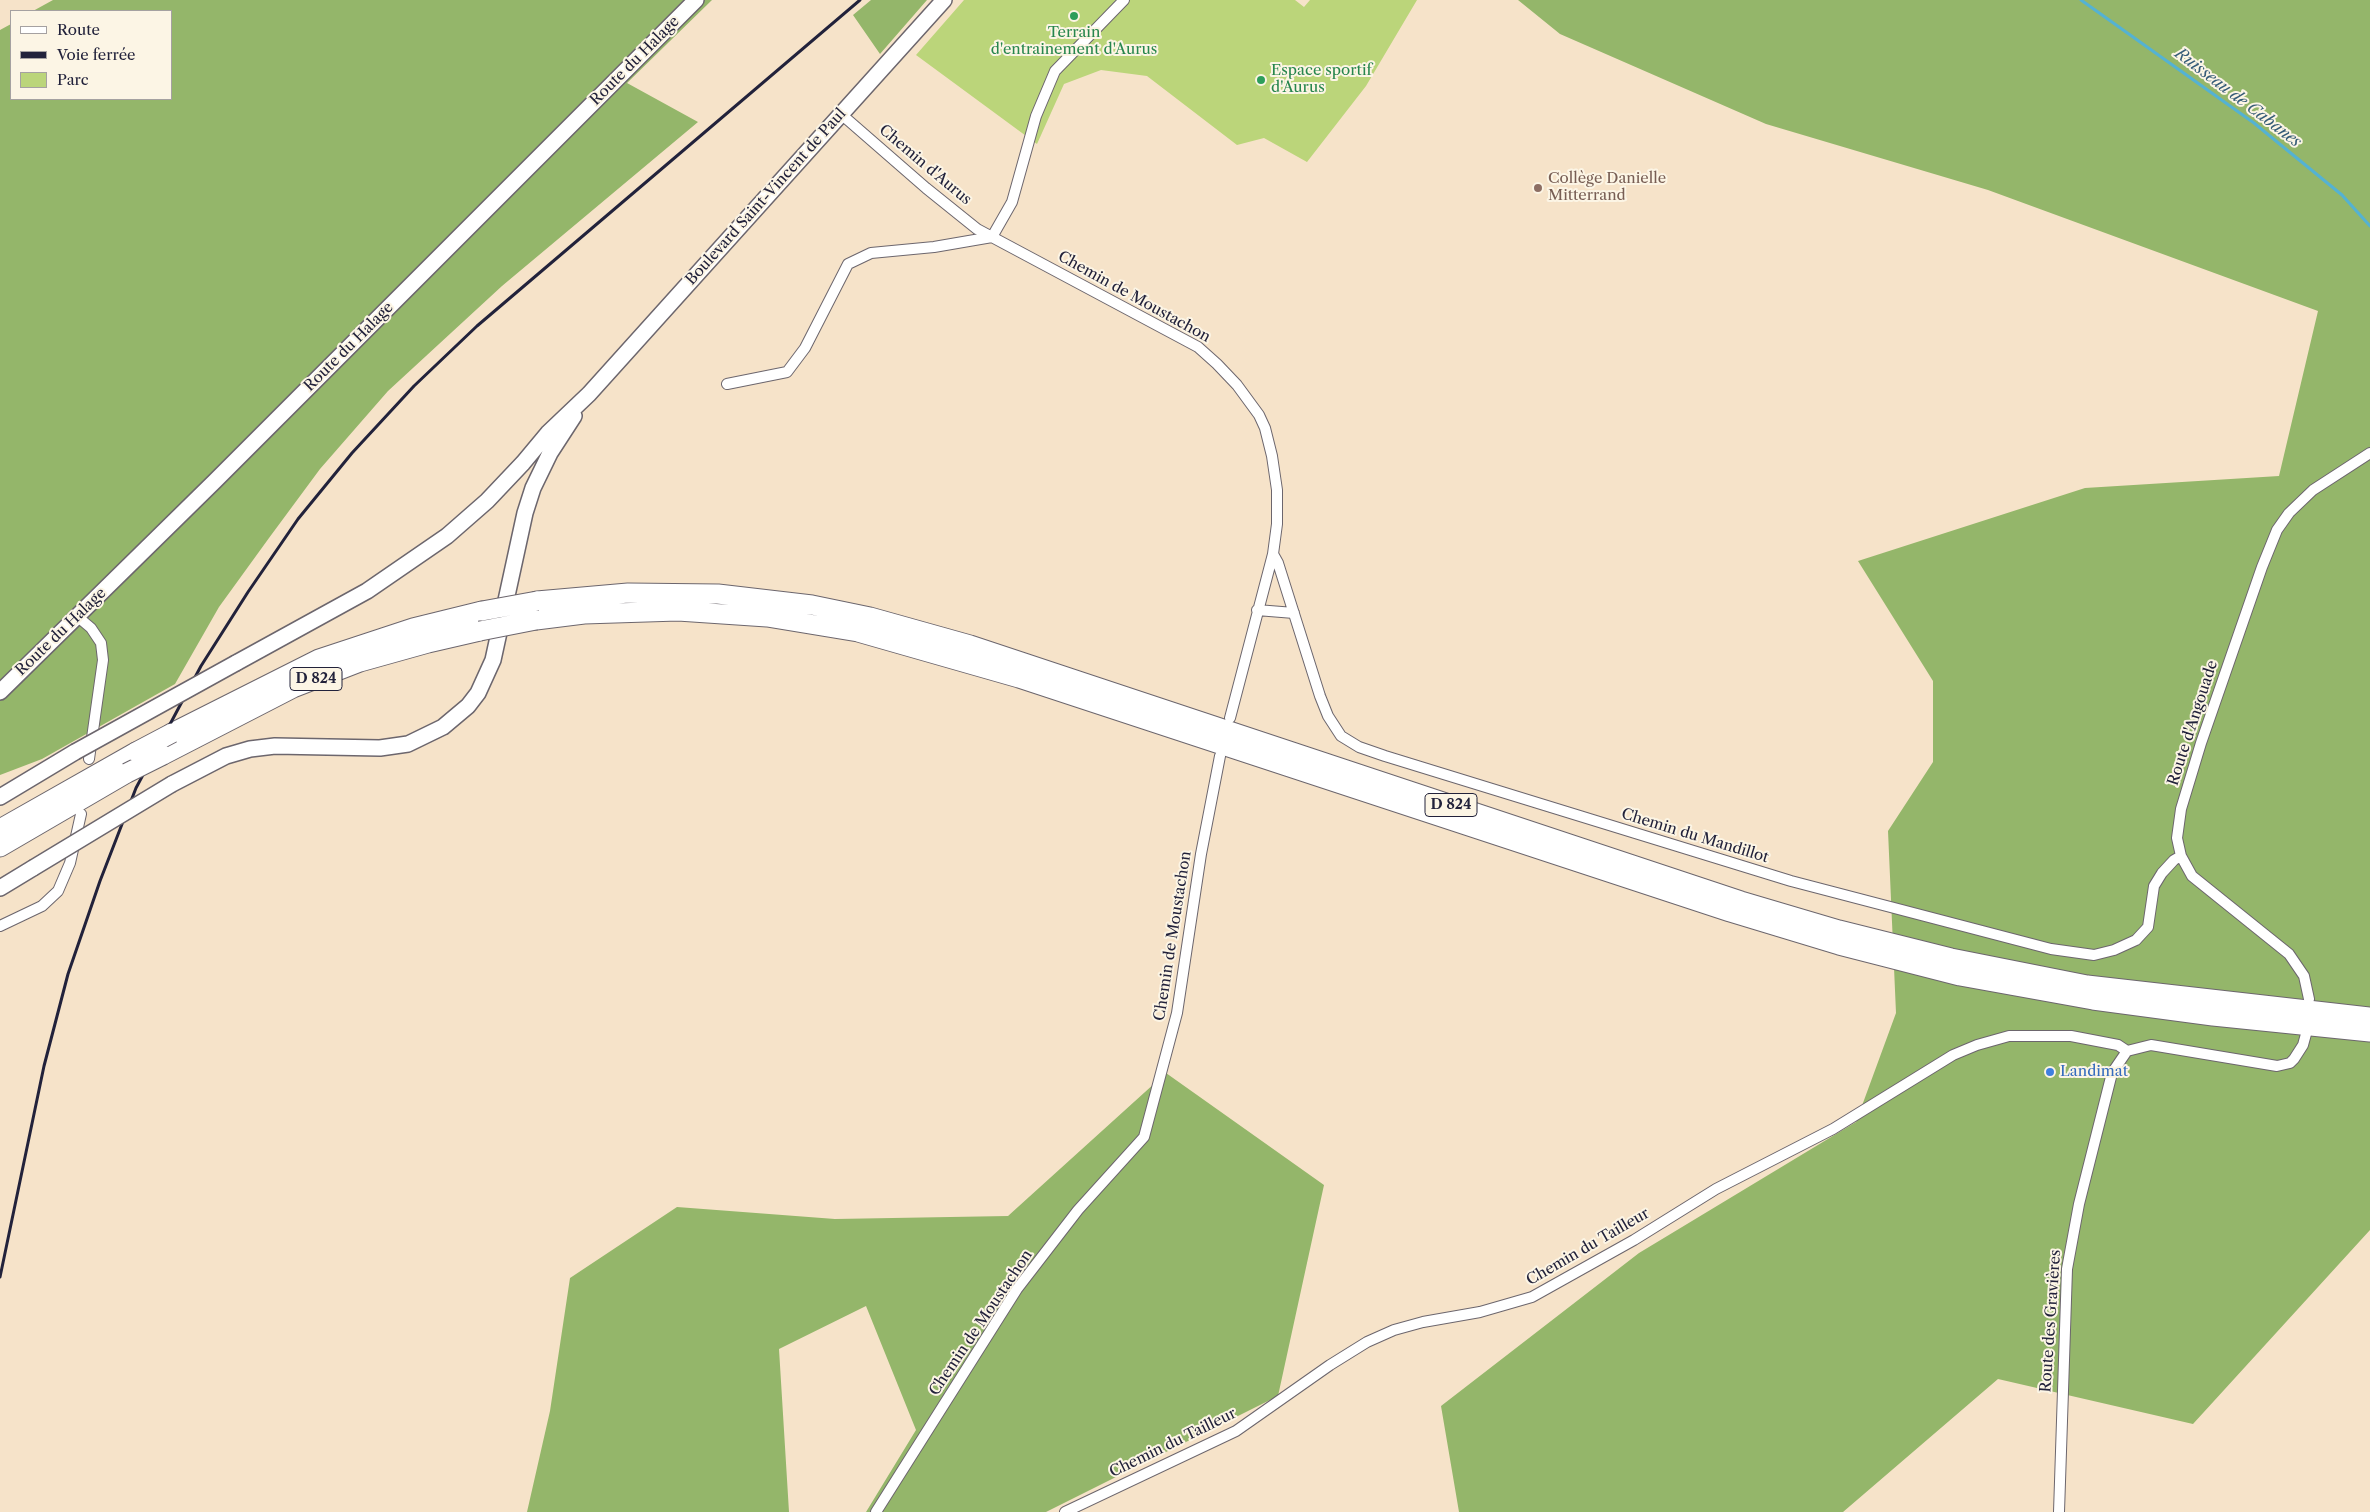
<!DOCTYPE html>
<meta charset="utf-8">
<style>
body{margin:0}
#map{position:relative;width:2370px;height:1512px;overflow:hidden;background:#f6e3c9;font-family:"Libre Caslon Text",serif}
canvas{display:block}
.legend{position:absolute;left:10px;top:10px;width:162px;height:90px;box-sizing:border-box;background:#fcf5e5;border:1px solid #a5a1a1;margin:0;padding:6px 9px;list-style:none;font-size:15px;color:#22223b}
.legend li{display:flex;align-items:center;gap:10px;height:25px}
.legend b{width:25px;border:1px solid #a5a1a1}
</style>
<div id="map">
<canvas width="2370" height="1512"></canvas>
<ul class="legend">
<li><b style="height:6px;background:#fff"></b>Route</li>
<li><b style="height:6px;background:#22223b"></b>Voie ferrée</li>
<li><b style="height:14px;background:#bbd57a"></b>Parc</li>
</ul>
</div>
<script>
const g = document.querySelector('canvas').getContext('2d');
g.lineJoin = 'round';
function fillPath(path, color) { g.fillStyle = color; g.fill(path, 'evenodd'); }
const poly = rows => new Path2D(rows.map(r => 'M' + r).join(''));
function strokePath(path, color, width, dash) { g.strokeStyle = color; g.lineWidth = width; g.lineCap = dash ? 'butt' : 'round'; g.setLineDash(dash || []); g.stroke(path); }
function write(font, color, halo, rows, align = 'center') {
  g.font = font + ' "Libre Caslon Text",serif'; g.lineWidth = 4; g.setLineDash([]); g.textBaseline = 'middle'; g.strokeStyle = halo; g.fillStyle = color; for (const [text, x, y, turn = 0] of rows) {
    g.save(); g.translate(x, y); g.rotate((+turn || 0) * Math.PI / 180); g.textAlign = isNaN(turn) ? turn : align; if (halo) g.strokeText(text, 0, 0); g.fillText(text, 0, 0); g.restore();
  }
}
fillPath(poly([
 [964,0,1295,0,1304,7,1310,0,1417,0,1366,86,1307,162,1264,138,1237,145,1147,76,1101,70,1064,84,1037,144,916,55]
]), '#bbd57a');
fillPath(poly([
 [53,0,712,0,627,83,698,122,502,286,388,391,320,469,269,538,219,607,175,684,42,759,0,775,0,30,11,24,11,99,171,99,171,11,33,11],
 [871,0,927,0,880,54,853,15],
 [1518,0,2370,0,2370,1230,2193,1424,1998,1379,1843,1512,1459,1512,1441,1406,1639,1253,1856,1122,1896,1013,1888,831,1933,762,1933,681,1858,561,2085,488,2279,476,2318,311,1988,190,1766,124,1560,34],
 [1166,1073,1324,1185,1278,1396,1046,1512,866,1512,916,1430,866,1306,779,1349,789,1512,527,1512,550,1411,570,1278,677,1207,835,1219,1008,1216]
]), '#94b66a');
strokePath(poly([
 [2081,0,2254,123,2342,195,2370,226]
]), '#54b2d3', 3);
const street = poly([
 [841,114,926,188,977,229,1198,347,1217,364,1237,385,1259,415,1265,428,1272,456,1277,490,1277,524,1273,554,1230,718],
 [727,384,787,372,805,348,848,264,871,253,934,247,992,237,1012,202,1036,116,1055,71,1124,0],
 [1273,554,1278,563,1320,696,1328,716,1341,736,1359,747,1385,756,1791,881,2051,949,2094,955,2114,950,2136,940,2148,927,2154,886,2162,873,2174,860,2181,856],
 [1257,610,1294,613],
 [78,617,91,628,101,643,103,660,89,759],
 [0,926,42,906,58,891,70,863,81,814],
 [2309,999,2304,976,2289,954,2192,876,2181,856,2177,838,2181,809,2201,743,2262,567,2277,530,2289,513,2313,490,2370,453],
 [876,1512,1017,1289,1078,1210,1144,1137,1177,1013,1201,854,1220,756],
 [1065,1512,1236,1431,1330,1365,1367,1342,1394,1330,1423,1322,1480,1312,1532,1297,1634,1240,1716,1189,1833,1129,1953,1055,1977,1045,2009,1036,2071,1036,2118,1045,2127,1051],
 [2059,1512,2067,1269,2079,1204,2112,1073,2127,1051,2151,1045,2277,1066,2290,1063,2294,1059,2303,1045,2306,1034]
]);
const secondary = poly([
 [236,663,367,591,447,536,487,501,523,463,548,433,589,394,944,0],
 [0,692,215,481,696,0],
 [172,784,226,756,250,749,275,746,380,748,408,744,443,727,468,706,478,693,493,660,525,513,533,488,550,453,574,416],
 [0,797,75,752],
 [0,888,33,868]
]);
const highway = poly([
 [537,601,628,593,718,594,812,605,870,617,970,645,1741,901,1839,930,1951,958,2087,985,2370,1017],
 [536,620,584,614,678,611,767,617,858,632,1019,678,1730,912,1839,945,1960,976,2093,1000,2213,1016,2370,1032],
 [172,733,319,659,413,628,482,611],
 [163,755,293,688,360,662,428,643,480,631],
 [0,829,136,752],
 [0,847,127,773]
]);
strokePath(street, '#6c666d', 12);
strokePath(secondary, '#6c666d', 18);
strokePath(highway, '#6c666d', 21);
strokePath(street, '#fff', 10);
strokePath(secondary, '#fff', 15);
strokePath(highway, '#fff', 19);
strokePath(poly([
 [0,1277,44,1066,68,974,100,881,136,788,201,666,248,592,298,519,352,453,414,386,477,326,860,0]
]), '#22223b', 3);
const secondaryBridge = poly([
 [75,752,236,663],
 [33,868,172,784]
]);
const highwayBridge = poly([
 [482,611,537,601],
 [480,631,536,620],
 [136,752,172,733],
 [127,773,163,755]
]);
strokePath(secondaryBridge, '#6c666d', 18, []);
strokePath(highwayBridge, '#6c666d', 21, []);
strokePath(secondaryBridge, '#fff', 15);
strokePath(highwayBridge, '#fff', 19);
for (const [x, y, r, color] of [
 [1074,16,5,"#2e9e5b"],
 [1261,80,5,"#2e9e5b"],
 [1538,188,5,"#8d6e63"],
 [2050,1072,5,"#3f7fe0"]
]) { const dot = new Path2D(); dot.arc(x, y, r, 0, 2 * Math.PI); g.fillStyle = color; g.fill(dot); strokePath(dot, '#fcf5e5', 2); }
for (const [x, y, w] of [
 [316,679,52],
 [1451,805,52]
]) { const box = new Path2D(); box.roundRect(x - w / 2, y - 11.5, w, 23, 4); g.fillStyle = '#fcf5e5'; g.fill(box); strokePath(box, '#22223b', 1); }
write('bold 14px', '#22223b', null, [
 ["D 824",316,679],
 ["D 824",1451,805]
]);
write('15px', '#27864d', '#fcf5e5', [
 ["Terrain",1074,33],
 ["d'entrainement d'Aurus",1074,50],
 ["Espace sportif",1271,71,"left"],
 ["d'Aurus",1271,88,"left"]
]);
write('15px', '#22223b', '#fcf5e5', [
 ["Route du Halage",635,61,-45],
 ["Chemin d'Aurus",925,165,40],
 ["Boulevard Saint-Vincent de Paul",766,197,-48],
 ["Chemin de Moustachon",1134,297,29],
 ["Route du Halage",349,347,-45],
 ["Route du Halage",61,632,-44],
 ["Route d'Angouade",2193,723,-72],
 ["Chemin du Mandillot",1695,836,17],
 ["Chemin de Moustachon",1173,936,-81],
 ["Chemin du Tailleur",1588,1247,-30],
 ["Route des Gravières",2051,1321,-86],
 ["Chemin de Moustachon",981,1323,-56],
 ["Chemin du Tailleur",1173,1443,-26]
]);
write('15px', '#785e54', '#fcf5e5', [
 ["Collège Danielle",1548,179],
 ["Mitterrand",1548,196]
], 'left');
write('15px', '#366cbe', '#fcf5e5', [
 ["Landimat",2060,1072]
], 'left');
write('italic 16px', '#365c78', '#fcf5e5', [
 ["Ruisseau de Cabanes",2238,98,37]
]);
</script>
